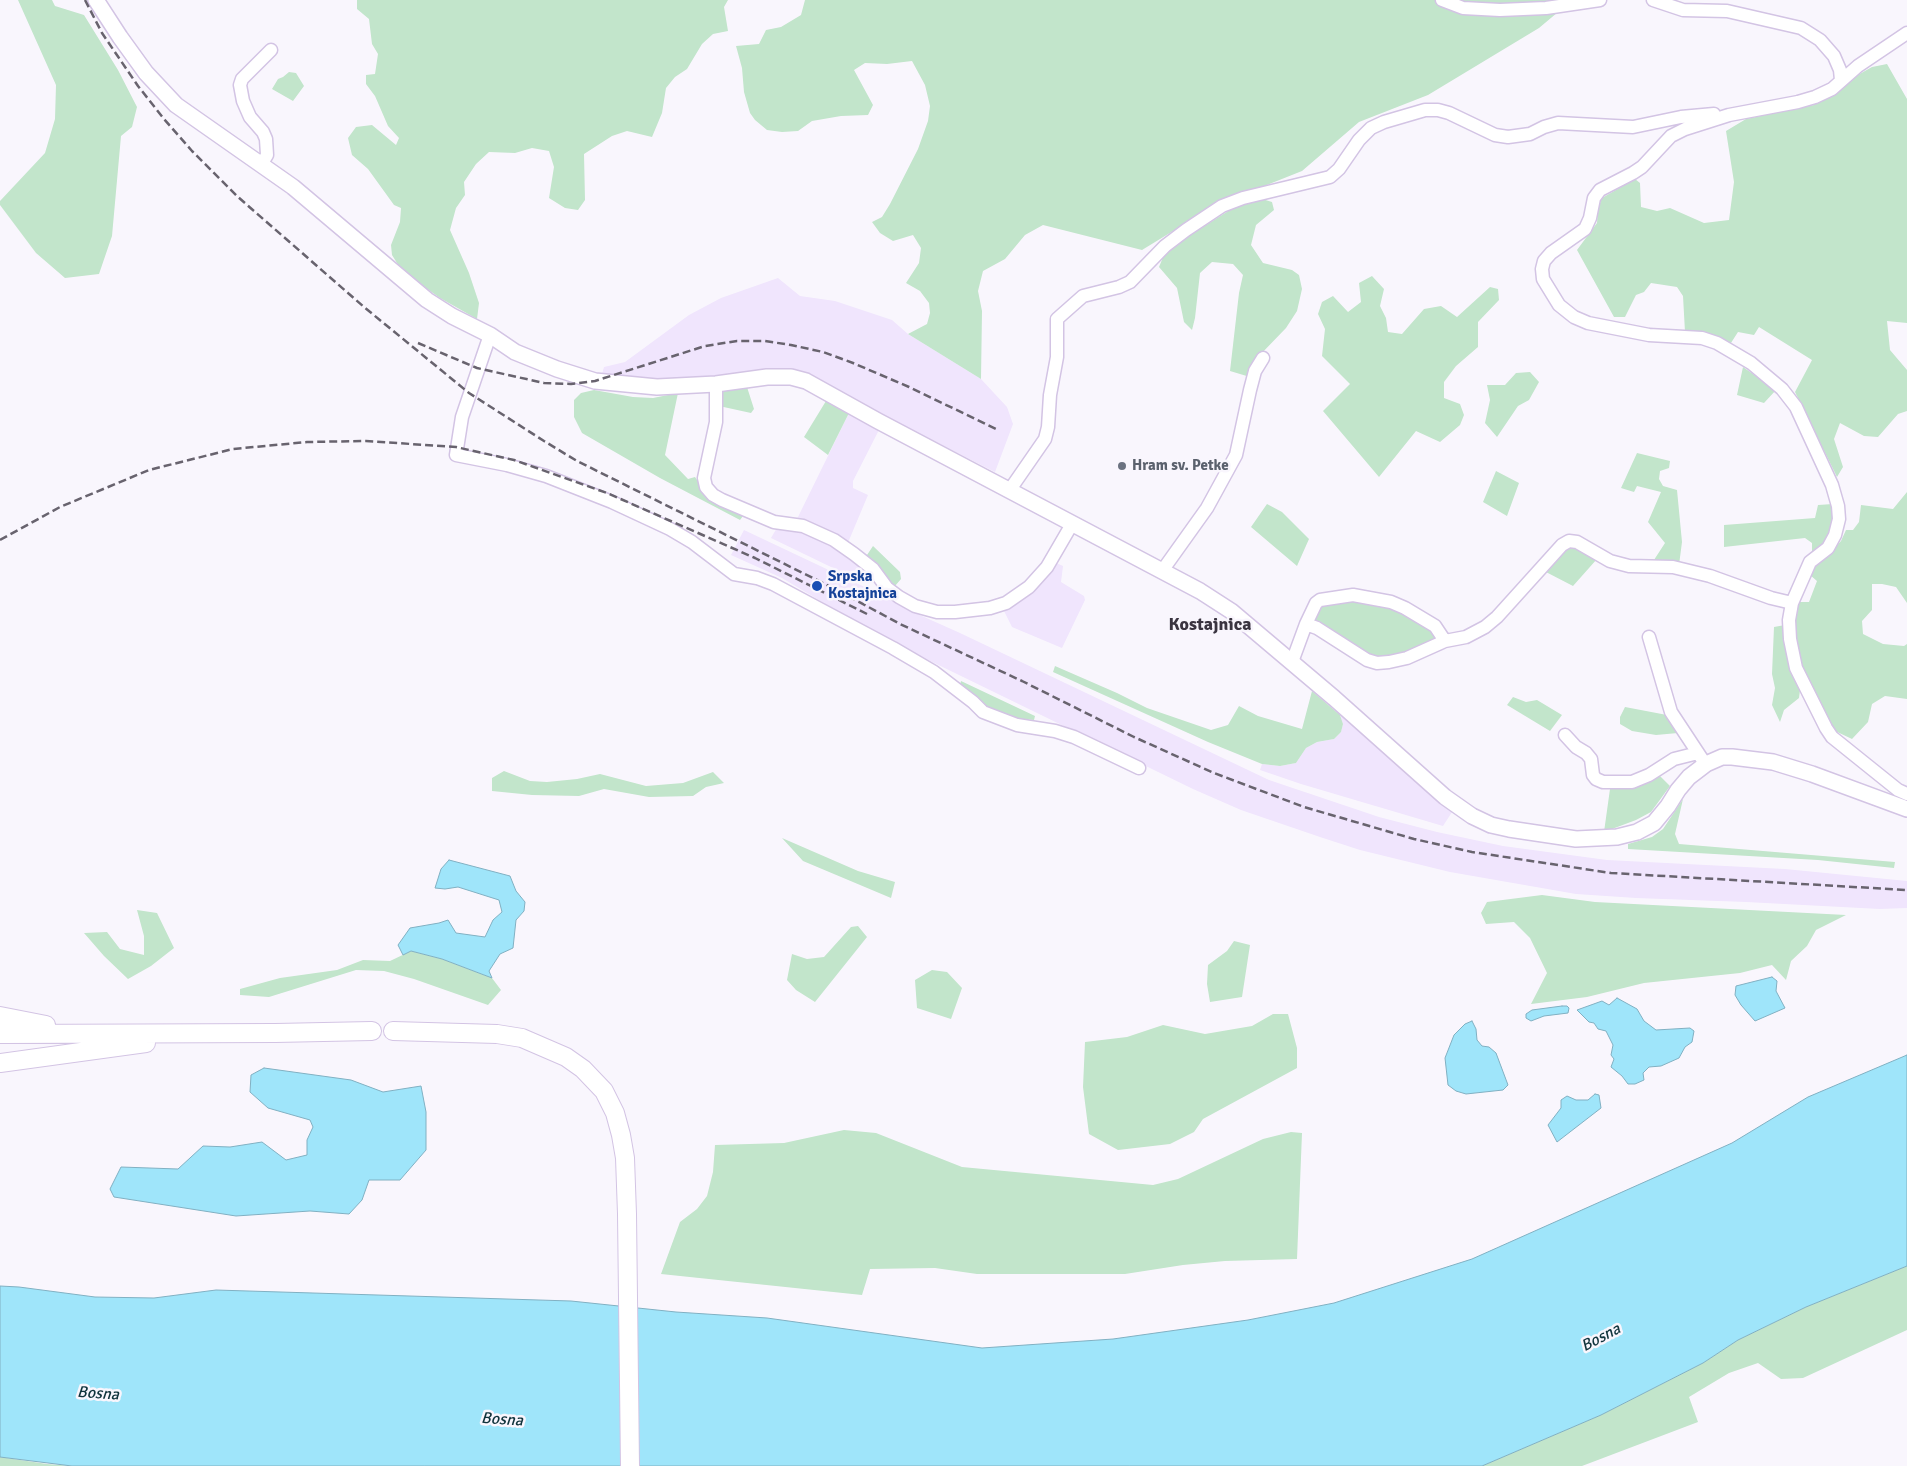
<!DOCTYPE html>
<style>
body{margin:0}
canvas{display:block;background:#f9f6fd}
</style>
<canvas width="1907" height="1466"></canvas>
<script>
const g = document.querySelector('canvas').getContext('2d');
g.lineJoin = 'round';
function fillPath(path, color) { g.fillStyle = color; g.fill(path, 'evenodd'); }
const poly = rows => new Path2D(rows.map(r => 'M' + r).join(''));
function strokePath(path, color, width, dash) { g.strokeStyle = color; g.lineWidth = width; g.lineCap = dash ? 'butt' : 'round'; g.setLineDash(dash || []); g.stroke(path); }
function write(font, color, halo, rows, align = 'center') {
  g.font = font + ' Signika,sans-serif'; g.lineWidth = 5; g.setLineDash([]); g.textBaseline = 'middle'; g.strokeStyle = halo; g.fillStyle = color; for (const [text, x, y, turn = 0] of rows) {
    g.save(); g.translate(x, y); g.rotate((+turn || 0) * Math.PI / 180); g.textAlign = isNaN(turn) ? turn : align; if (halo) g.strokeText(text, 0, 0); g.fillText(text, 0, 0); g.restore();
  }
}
fillPath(poly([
 [778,278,800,296,835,301,892,320,908,334,981,379,1007,407,1013,424,995,472,814,380,680,382,602,374,604,367,625,362,689,315,721,298],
 [850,411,881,426,853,481,853,488,868,495,847,545,819,527,797,519],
 [778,526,795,527,832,542,869,571,862,582,771,538],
 [744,530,871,590,913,612,960,633,1269,780,1379,817,1437,832,1503,846,1607,860,1785,869,1907,881,1907,908,1880,909,1746,902,1636,898,1576,894,1450,872,1360,850,1320,837,1241,810,1193,789,881,637,782,578,731,555],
 [1054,562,1063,566,1061,582,1084,596,1085,600,1062,648,1012,627,1003,609],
 [1340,715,1454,809,1443,826,1301,784,1260,770,1262,764,1280,766,1296,763,1306,748,1317,742,1334,739,1341,732,1343,724]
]), '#f0e5fd');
fillPath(poly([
 [18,0,52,0,55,6,84,15,118,70,137,107,132,127,121,136,112,236,99,274,65,278,36,253,0,205,0,201,45,153,55,119,56,85],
 [357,0,728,0,724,7,728,31,713,34,702,44,687,69,675,77,666,88,662,113,652,137,627,131,612,136,584,154,585,200,578,210,565,208,549,198,554,167,549,151,532,148,515,153,489,152,476,164,464,182,465,195,456,208,450,230,469,273,479,303,477,319,440,298,402,271,392,255,391,245,400,222,401,208,394,205,368,169,352,155,348,138,356,127,372,125,396,145,399,138,388,126,375,96,366,84,366,75,375,74,378,54,372,44,369,19,357,9],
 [805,0,1602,0,1570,2,1539,28,1428,95,1359,122,1302,171,1214,206,1142,250,1043,225,1025,235,1005,259,983,271,978,291,982,311,981,379,908,334,927,324,930,313,929,303,920,291,906,283,919,263,921,248,913,235,893,241,880,233,872,222,882,217,890,204,918,149,928,121,930,106,925,85,912,61,887,64,865,63,854,70,873,105,868,115,841,116,812,121,798,131,782,132,767,130,755,120,750,113,744,92,742,68,736,46,759,44,766,30,781,27,801,15],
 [1887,64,1907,99,1907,323,1887,321,1890,350,1907,370,1907,411,1898,414,1878,437,1864,436,1840,423,1834,439,1843,467,1837,477,1795,392,1812,360,1759,327,1754,335,1738,332,1729,346,1685,332,1683,296,1677,287,1651,283,1644,292,1636,295,1625,317,1614,317,1577,250,1597,223,1598,208,1602,198,1635,179,1640,183,1641,207,1657,211,1670,208,1704,223,1729,220,1734,182,1726,131,1746,119,1814,105,1856,76,1872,67],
 [289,72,296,73,304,86,293,101,272,89,278,79,283,77],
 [1259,198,1272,202,1274,210,1256,225,1251,245,1263,263,1292,270,1299,275,1302,289,1297,311,1286,328,1259,356,1250,377,1230,371,1239,293,1243,275,1233,264,1212,262,1200,273,1195,318,1192,330,1184,322,1177,288,1159,267,1164,255,1173,246,1233,208],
 [1372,276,1384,289,1380,306,1386,318,1388,332,1402,334,1424,309,1441,306,1457,317,1490,287,1498,289,1499,300,1478,322,1478,347,1456,366,1444,382,1444,398,1460,404,1464,415,1460,425,1440,442,1416,431,1379,477,1323,411,1350,384,1322,356,1325,329,1318,314,1322,302,1333,296,1348,312,1361,302,1359,283],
 [1743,367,1776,390,1764,403,1737,395],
 [1530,372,1539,382,1529,400,1518,406,1497,437,1485,423,1490,400,1487,385,1505,385,1516,373],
 [747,387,754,409,751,413,719,406,720,390],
 [594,390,633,397,653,398,678,393,665,455,688,479,695,477,709,497,743,516,740,520,660,478,582,433,574,417,574,400,581,393],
 [826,401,850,411,828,455,804,437],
 [1637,453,1670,461,1669,468,1660,471,1659,479,1663,486,1677,490,1682,542,1679,565,1652,563,1665,543,1648,522,1661,492,1637,486,1634,492,1621,488],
 [1496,471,1519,483,1507,516,1483,502],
 [1907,492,1907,603,1896,587,1882,584,1872,584,1872,610,1862,621,1863,634,1883,644,1904,646,1907,644,1907,699,1885,696,1872,704,1868,722,1852,739,1833,730,1802,673,1793,636,1795,614,1799,602,1809,602,1817,581,1810,575,1813,566,1832,551,1841,541,1846,530,1853,530,1859,522,1861,505,1893,509],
 [1267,504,1282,512,1309,539,1297,566,1251,527],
 [1833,504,1834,520,1831,529,1826,539,1812,556,1812,543,1805,538,1724,547,1724,525,1815,518,1818,505],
 [873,546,900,572,901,579,895,586,865,558],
 [1567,548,1582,550,1597,559,1573,586,1544,571],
 [1353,599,1390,607,1408,615,1427,627,1436,639,1403,655,1386,658,1363,653,1311,621,1317,607],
 [1785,625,1789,667,1800,690,1799,698,1784,710,1780,722,1772,705,1775,688,1772,674,1774,627],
 [1055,666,1117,693,1147,708,1211,730,1228,725,1239,706,1258,716,1302,729,1312,691,1340,715,1343,724,1341,732,1334,739,1317,742,1306,748,1296,763,1280,766,1262,764,1208,742,1053,672],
 [961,681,1035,716,1034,720,1010,718,990,709,960,685],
 [1513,697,1526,702,1537,700,1562,715,1550,731,1507,705],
 [1625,707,1667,715,1678,733,1656,735,1632,731,1620,724,1620,717],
 [504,771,530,781,547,782,577,779,600,774,646,786,683,783,713,772,724,783,706,787,693,796,649,797,604,789,579,796,532,795,492,791,492,778],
 [1660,776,1670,786,1651,812,1636,820,1604,832,1610,789,1638,786],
 [1683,799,1675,834,1679,844,1895,862,1894,868,1818,860,1628,849,1628,844,1652,837,1663,829],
 [782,838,858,871,895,882,891,898,803,861],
 [1542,895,1595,902,1846,915,1816,930,1807,946,1791,961,1786,980,1772,965,1740,973,1644,983,1587,997,1531,1004,1547,973,1530,938,1514,922,1486,924,1481,913,1487,902],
 [137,910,157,913,174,948,151,966,128,979,104,956,84,933,107,932,120,949,144,955,144,936],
 [858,926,867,937,815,1002,796,990,787,980,792,954,807,959,824,957,851,927],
 [1234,941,1250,945,1242,997,1210,1002,1207,984,1208,965,1227,951],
 [411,951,442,959,492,978,501,990,488,1005,414,979,384,971,356,970,269,997,240,995,240,989,280,978,337,970,363,960,390,961],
 [932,970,947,972,962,988,951,1019,917,1008,915,980],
 [1273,1014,1288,1014,1297,1048,1297,1068,1203,1119,1194,1132,1170,1144,1118,1150,1089,1134,1083,1087,1085,1042,1127,1037,1163,1025,1205,1034,1252,1026],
 [844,1130,876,1133,962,1167,1153,1185,1178,1179,1263,1139,1291,1132,1302,1133,1297,1259,1225,1261,1183,1265,1125,1274,977,1274,935,1268,870,1269,862,1295,661,1274,680,1222,697,1209,707,1196,713,1172,715,1145,784,1143],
 [1907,1266,1907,1330,1803,1378,1781,1379,1758,1363,1729,1373,1689,1397,1698,1422,1582,1466,1482,1466,1601,1415,1703,1363,1738,1340,1806,1307],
 [0,1457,47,1464,72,1466,0,1466]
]), '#c2e5cb');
const water = poly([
 [449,860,510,876,516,891,525,902,524,911,516,920,513,948,500,954,489,971,492,978,442,959,411,951,403,955,398,945,410,928,439,923,448,920,456,933,485,937,493,920,502,912,499,900,458,887,445,889,435,888,441,869,449,860],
 [1772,977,1777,981,1776,991,1785,1008,1755,1021,1741,1005,1735,995,1736,986,1772,977],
 [1617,998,1637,1009,1644,1021,1656,1030,1690,1028,1694,1031,1692,1042,1685,1047,1679,1058,1661,1066,1649,1067,1643,1073,1644,1080,1635,1084,1628,1084,1622,1076,1611,1067,1614,1059,1611,1055,1613,1045,1606,1031,1598,1029,1594,1023,1589,1022,1577,1010,1602,1001,1609,1005,1617,998],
 [1562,1006,1567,1006,1569,1008,1568,1013,1544,1016,1531,1021,1526,1018,1526,1014,1532,1010,1562,1006],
 [1472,1021,1476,1029,1477,1040,1482,1046,1489,1047,1496,1053,1508,1085,1503,1090,1466,1094,1456,1091,1448,1085,1445,1058,1454,1035,1465,1024,1472,1021],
 [1907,1055,1907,1266,1806,1307,1738,1340,1703,1363,1601,1415,1482,1466,72,1466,0,1457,0,1286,19,1287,95,1297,154,1298,216,1290,571,1301,676,1312,767,1318,982,1348,1113,1339,1248,1320,1334,1303,1472,1259,1732,1143,1808,1097,1907,1055],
 [264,1068,351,1080,383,1092,421,1086,426,1112,426,1150,400,1180,369,1180,362,1200,349,1214,310,1211,236,1216,114,1197,110,1189,121,1167,178,1169,203,1146,230,1147,262,1142,286,1160,307,1155,307,1140,313,1127,310,1120,268,1108,250,1092,251,1075,264,1068],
 [1595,1094,1599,1095,1601,1108,1557,1142,1548,1125,1561,1108,1561,1100,1567,1096,1576,1100,1588,1100,1595,1094]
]);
fillPath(water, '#9fe5fa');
strokePath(water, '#81b0c2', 1);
const minor = poly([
 [1442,0,1463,8,1500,10,1546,8,1600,0],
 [1653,0,1683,10,1727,11,1801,28,1820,40,1834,56,1840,70,1841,80],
 [1907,33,1858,66,1832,89,1815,97,1798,102,1729,115,1685,129,1671,136,1642,167,1633,173,1600,190,1594,198,1590,218,1585,229,1551,253,1544,261,1542,269,1543,279,1559,305,1574,317,1588,323,1649,335,1702,338,1717,343,1751,363,1782,389,1796,407,1832,485,1838,506,1839,519,1835,535,1828,548,1810,562,1792,603,1789,620,1790,639,1796,668,1826,728,1832,737,1898,790,1907,794],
 [261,165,267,155,266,139,263,132,250,117,243,101,240,85,242,79,271,50],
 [490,335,462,417,456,455,507,465,546,476,612,502,670,529,692,542,734,574,757,578,773,584,893,648,934,672,973,702,983,712,1017,725,1055,731,1074,737,1139,768],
 [716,384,716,422,704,478,706,487,713,495,722,500,774,522,803,526,834,540,854,554,873,569,887,588,899,597,915,606,937,612,955,612,990,608,1006,603,1029,587,1047,567,1072,524],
 [1009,491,1045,439,1048,427,1050,395,1057,357,1057,319,1083,296,1119,287,1130,282,1165,246,1186,230,1222,206,1243,198,1330,177,1339,169,1359,140,1371,128,1384,122,1425,110,1438,110,1449,113,1495,135,1508,137,1530,134,1544,127,1558,123,1633,127,1681,117,1714,114],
 [1162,571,1207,508,1236,455,1250,390,1255,371,1263,358],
 [1306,624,1317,628,1367,660,1377,663,1389,662,1407,658,1445,641,1466,637,1485,627,1497,617,1562,545,1569,541,1577,542,1610,561,1629,566,1673,567,1710,576,1771,598,1792,603],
 [1649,637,1671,712,1702,759],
 [1292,662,1306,624,1316,603,1320,600,1353,595,1391,602,1405,608,1435,626,1445,641],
 [1565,735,1576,747,1586,753,1591,759,1593,775,1596,779,1603,782,1632,782,1649,775,1674,759,1698,753]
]);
const major = poly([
 [96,0,120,37,146,73,176,105,293,187,427,300,452,316,490,335,515,352,557,369,595,381,657,387,716,384,767,377,791,377,806,381,878,421,1200,591,1231,611,1334,698,1445,797,1472,816,1491,825,1509,829,1576,839,1617,837,1637,832,1654,823,1668,806,1678,790,1689,777,1706,764,1722,757,1732,757,1773,762,1812,774,1907,809]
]);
const highway = poly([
 [0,1016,46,1025],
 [393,1031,497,1034,522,1038,566,1057,583,1069,604,1091,615,1113,621,1135,625,1158,627,1214,630,1466],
 [0,1034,275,1033,372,1031],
 [0,1063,146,1043]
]);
strokePath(minor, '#d3c4e4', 15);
strokePath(major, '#d3c4e4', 18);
strokePath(highway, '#d3c4e4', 20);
strokePath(minor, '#fff', 12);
strokePath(major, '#fff', 15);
strokePath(highway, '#fff', 18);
strokePath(poly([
 [85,0,102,33,138,86,164,119,192,151,238,197,364,307,469,393,544,441,577,461,837,590,900,624,1022,681,1134,737,1214,773,1304,807,1414,839,1472,852,1611,873,1907,890],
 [418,343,477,368,544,383,571,384,595,381,705,346,737,341,765,341,791,345,823,352,853,363,909,387,996,429],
 [0,540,60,507,149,470,233,449,307,442,366,441,456,447,514,460,607,493,755,558,867,614]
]), '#68636e', 2.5, [8, 4]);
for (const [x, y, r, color] of [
 [1122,466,5,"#6b7280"],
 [817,586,6,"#1a4fb4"]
]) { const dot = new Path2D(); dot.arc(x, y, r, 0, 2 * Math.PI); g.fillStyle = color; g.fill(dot); strokePath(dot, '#f9f6fd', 2); }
write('bold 15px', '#5b616d', '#f9f6fd', [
 ["Hram sv. Petke",1132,466]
], 'left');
write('bold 15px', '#164399', '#f9f6fd', [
 ["Srpska",828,577],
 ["Kostajnica",828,594]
], 'left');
write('italic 16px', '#10333c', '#f9f6fd', [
 ["Bosna",1601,1338,-28],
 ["Bosna",98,1394,4],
 ["Bosna",502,1420,4]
]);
write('bold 18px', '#3a3440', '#f9f6fd', [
 ["Kostajnica",1210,625]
]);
</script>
